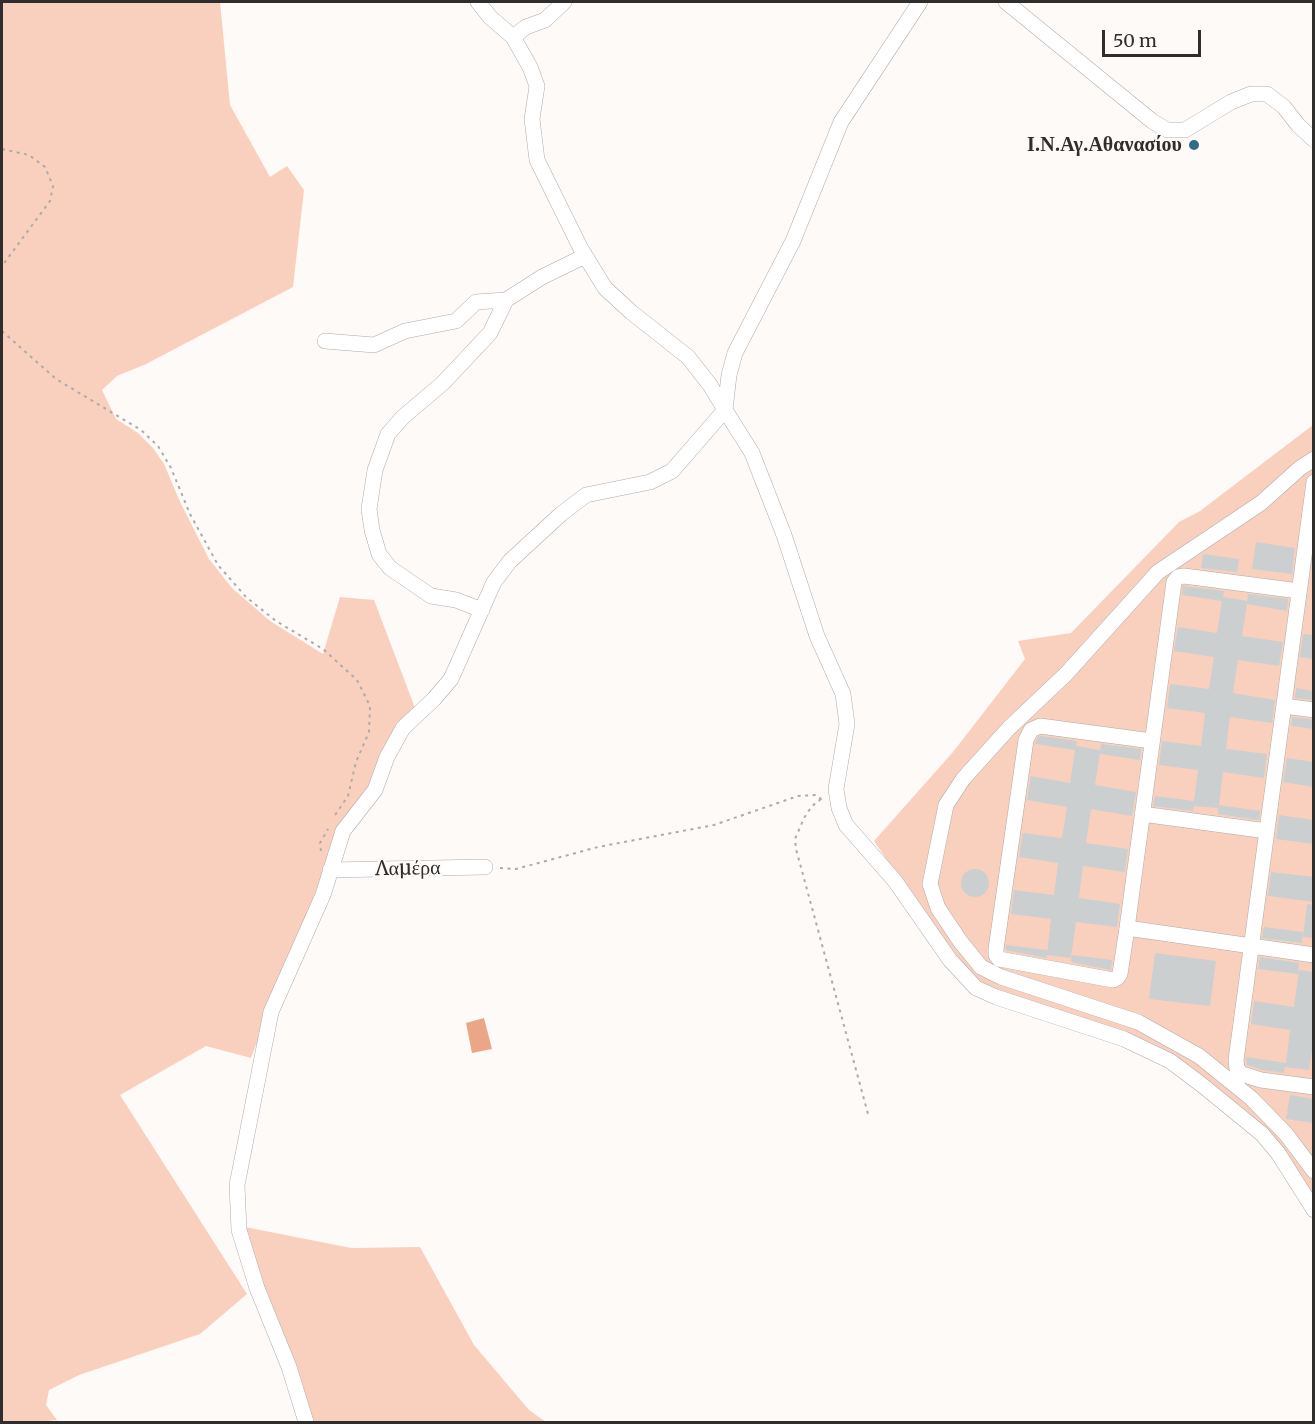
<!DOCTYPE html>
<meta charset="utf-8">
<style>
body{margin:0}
#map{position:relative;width:1315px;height:1424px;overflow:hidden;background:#fdfaf8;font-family:Merriweather,serif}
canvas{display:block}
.frame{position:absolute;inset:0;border:3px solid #2f2e2d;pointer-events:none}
.scale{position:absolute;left:1102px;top:30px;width:99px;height:27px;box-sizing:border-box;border:3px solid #2f2e2d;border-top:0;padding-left:8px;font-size:18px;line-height:21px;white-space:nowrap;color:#2f2e2d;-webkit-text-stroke:4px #fdfaf8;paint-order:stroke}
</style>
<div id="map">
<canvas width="1315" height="1424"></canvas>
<div class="frame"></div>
<div class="scale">50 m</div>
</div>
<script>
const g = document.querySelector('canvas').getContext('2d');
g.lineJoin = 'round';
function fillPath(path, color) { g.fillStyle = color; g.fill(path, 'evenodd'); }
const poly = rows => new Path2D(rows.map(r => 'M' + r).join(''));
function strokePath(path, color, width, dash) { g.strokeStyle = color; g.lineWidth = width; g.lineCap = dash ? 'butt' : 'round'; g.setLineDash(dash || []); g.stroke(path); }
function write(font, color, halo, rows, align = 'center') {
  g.font = font + ' Merriweather,serif'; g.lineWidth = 5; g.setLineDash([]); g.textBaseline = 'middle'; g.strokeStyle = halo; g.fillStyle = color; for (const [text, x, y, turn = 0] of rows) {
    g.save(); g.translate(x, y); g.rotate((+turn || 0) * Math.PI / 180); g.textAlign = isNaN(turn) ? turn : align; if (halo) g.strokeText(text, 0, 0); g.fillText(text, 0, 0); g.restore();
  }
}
fillPath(poly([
 [2,2,220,2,230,105,270,177,287,166,304,190,293,287,146,364,117,376,102,390,116,419,138,433,153,448,164,464,181,504,209,559,232,588,270,621,323,654,340,597,374,600,415,708,378,777,334,844,251,1058,206,1046,120,1095,247,1294,200,1334,79,1375,49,1390,46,1405,57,1420,38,1422,2,1422],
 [1313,425,1313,1203,1300,1180,1201,1079,997,993,965,973,874,841,953,752,1025,659,1018,641,1071,633,1179,522,1200,511],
 [245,1227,351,1248,420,1247,474,1345,529,1410,546,1422,309,1422,267,1300]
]), '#f9d0be');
fillPath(poly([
 [484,1018,492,1049,472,1053,466,1023]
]), '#eba687');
fillPath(poly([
 [1256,542,1295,548,1292,574,1252,569],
 [1203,554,1239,559,1237,572,1201,568],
 [1183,586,1224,591,1223,597,1247,601,1248,594,1288,599,1287,611,1247,604,1242,636,1283,642,1279,666,1238,660,1233,693,1275,700,1272,723,1230,717,1226,749,1267,754,1264,778,1223,772,1219,805,1260,811,1259,820,1218,814,1218,808,1194,806,1193,811,1153,806,1155,796,1194,801,1198,770,1159,765,1162,741,1201,746,1205,713,1167,708,1170,684,1209,689,1214,657,1174,651,1178,627,1217,633,1222,601,1182,595],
 [1303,634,1314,635,1314,659,1300,657],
 [1296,688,1314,691,1314,700,1295,698],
 [1292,717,1314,720,1314,729,1291,726],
 [1041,736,1077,741,1076,746,1100,750,1101,744,1141,749,1140,760,1100,754,1095,785,1136,792,1132,816,1091,809,1086,843,1128,849,1125,872,1083,866,1079,898,1120,904,1117,927,1076,922,1071,958,1047,955,1046,958,1006,950,1006,945,1047,950,1047,954,1051,919,1011,914,1014,890,1054,895,1058,863,1019,857,1023,833,1062,838,1067,807,1027,800,1031,776,1070,783,1075,750,1035,744,1038,737],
 [1287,758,1314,762,1314,787,1283,782],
 [1279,815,1314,820,1314,844,1276,839],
 '961 883a14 14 0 1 1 28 0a14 14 0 1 1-28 0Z',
 [1271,872,1314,877,1314,902,1268,896],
 [1307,904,1314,905,1314,938,1303,937],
 [1264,927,1303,932,1302,943,1262,938],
 [1155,953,1216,961,1210,1006,1149,999],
 [1072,955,1112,960,1111,970,1071,962],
 [1260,957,1299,963,1298,974,1258,969],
 [1299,970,1314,972,1314,1037,1309,1070,1285,1067,1284,1073,1263,1070,1247,1065,1246,1057,1286,1063,1290,1030,1251,1024,1254,1001,1294,1007],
 [1290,1095,1314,1099,1314,1123,1286,1119]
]), '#cbcfd0');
const minor = poly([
 [478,2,490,17,513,37],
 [920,2,841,122,793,241,735,353,729,375,725,410,752,453,784,535,817,636,843,694,847,724,836,789,839,808,846,825,895,881,950,960,976,988,996,997,1124,1039,1170,1061,1202,1085,1262,1134,1278,1153,1314,1210],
 [1006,2,1152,121,1167,130,1185,130,1231,102,1251,94,1267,94,1284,107,1298,125,1314,140],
 [325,341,374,345,405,331,456,321,476,302,506,300],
 [1314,459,1300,468,1261,503,1158,572,1066,674,1009,728,963,779,946,805,930,884,938,908,960,941,981,967,1001,977,1138,1022,1199,1056,1251,1098,1286,1134,1314,1171],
 [1314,482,1236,1060,1237,1069,1242,1074,1261,1080,1314,1087],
 [482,610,456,600,431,596,390,568,379,554,372,530,369,509,375,470,388,434,403,417,443,383,490,333,506,300,542,277,585,256],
 [1284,706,1314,710],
 [1152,741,1040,726,1031,730,1026,740,996,949,996,955,999,959,1113,980,1117,978,1120,974,1127,928,1174,582,1178,577,1184,576,1299,591],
 [1142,814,1267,831],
 [330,870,485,867],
 [1127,928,1314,955],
 [306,1422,289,1367,257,1288,239,1230,237,1185,271,1012,323,895,343,831,375,790,387,757,403,728,434,699,451,679,494,582,510,561,561,514,586,495,650,482,672,471,725,410,710,385,688,357,631,312,605,288,581,249,537,160,532,119,537,86,530,67,513,37,526,27,545,20,564,2]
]);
strokePath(minor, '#aeaba9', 16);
strokePath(poly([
 [2,149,29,155,45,167,53,186,50,201,2,266],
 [2,331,56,379,141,430,158,446,171,468,190,514,218,565,246,597,276,621,323,649,357,680,370,706,369,732,356,762,348,796,333,818],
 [821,799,812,806,804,818,795,839,796,849,868,1114],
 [321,851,320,843,328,829],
 [500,868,516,869,598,847,714,825,798,796,816,795,821,799,825,798]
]), '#adaba9', 2, [3, 4.5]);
strokePath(minor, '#fff', 15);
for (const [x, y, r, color] of [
 [1194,145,6,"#306c83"]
]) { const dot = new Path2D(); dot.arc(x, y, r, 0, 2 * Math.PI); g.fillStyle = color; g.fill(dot); strokePath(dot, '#fdfaf8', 2); }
write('bold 20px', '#2f2e2d', '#fdfaf8', [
 ["Ι.Ν.Αγ.Αθανασίου",1182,145]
], 'right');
write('20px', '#2f2e2d', '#fdfaf8', [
 ["Λαμέρα",408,869,-1]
]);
</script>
